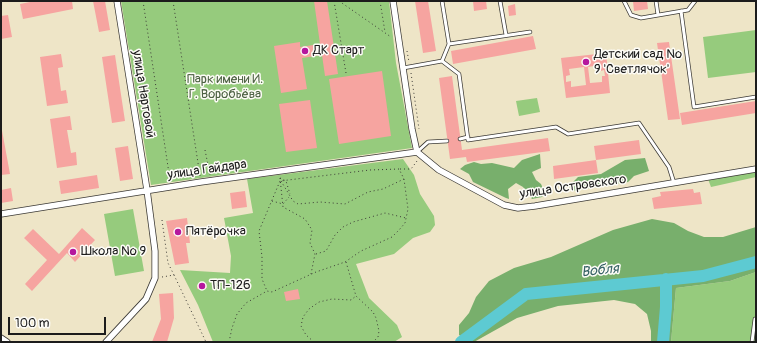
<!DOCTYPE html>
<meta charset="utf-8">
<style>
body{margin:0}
#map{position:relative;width:757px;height:343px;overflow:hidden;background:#eee5c7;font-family:Pangolin,sans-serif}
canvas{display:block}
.frame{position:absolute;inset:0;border:2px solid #1c1c1c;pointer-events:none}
.scale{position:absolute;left:8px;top:317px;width:98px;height:18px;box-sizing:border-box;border:2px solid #1c1c1c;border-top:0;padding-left:5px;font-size:12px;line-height:14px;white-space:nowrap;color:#1c1c1c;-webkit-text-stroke:3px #fdfcf7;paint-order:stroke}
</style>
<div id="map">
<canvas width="757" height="343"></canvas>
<div class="frame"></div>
<div class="scale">100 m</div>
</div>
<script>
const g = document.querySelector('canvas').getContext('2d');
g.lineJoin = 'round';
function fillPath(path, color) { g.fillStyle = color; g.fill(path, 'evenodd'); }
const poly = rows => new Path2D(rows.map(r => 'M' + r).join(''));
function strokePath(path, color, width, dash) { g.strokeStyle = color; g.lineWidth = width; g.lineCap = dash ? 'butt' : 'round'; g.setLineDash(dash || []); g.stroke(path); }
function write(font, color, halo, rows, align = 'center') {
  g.font = font + ' Pangolin,sans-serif'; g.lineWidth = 3; g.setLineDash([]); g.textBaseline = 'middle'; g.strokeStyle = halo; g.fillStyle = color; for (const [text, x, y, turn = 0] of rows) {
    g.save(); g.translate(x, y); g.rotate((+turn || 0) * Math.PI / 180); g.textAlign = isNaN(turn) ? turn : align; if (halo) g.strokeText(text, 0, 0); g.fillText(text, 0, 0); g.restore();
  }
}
fillPath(poly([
 [121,1,389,1,396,63,412,148,151,185],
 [756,30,756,72,708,78,703,37],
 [537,98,540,112,519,116,516,101],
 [403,159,414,175,420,194,434,216,435,225,430,232,413,238,394,254,356,264,369,298,397,325,402,337,394,342,213,342,198,305,180,270,230,273,231,256,224,218,253,213,247,179],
 [756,172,756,177,711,187,708,179],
 [133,209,144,271,115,276,104,214],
 [756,272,756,342,671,342,676,288,730,281]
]), '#96cb7d');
fillPath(poly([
 [540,154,541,168,532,172,536,180,541,184,545,193,542,197,532,199,523,187,516,183,508,189,509,199,506,198,473,182,469,174,460,169,465,165,474,162,481,164,492,163,514,168,522,160],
 [645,158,649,171,634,176,628,182,572,191,569,186,578,177,601,174,625,160],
 [652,219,674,223,688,231,704,237,723,237,756,227,756,272,730,281,676,288,671,342,651,342,651,331,647,314,635,304,614,300,558,306,517,318,474,342,470,342,459,335,459,325,469,313,476,297,489,281,514,268,551,257,613,230]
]), '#78af6c');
strokePath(poly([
 [461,342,526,294,703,276,756,262],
 [663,342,666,307,666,279]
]), '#5dcad2', 12);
fillPath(poly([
 [35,1,72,1,73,9,23,19,20,4],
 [93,1,105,1,110,30,99,32],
 [314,1,327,1,338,74,325,76,322,55,302,58,307,89,281,93,274,46,300,42,300,47,320,44],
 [415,1,428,1,436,51,423,53],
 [473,1,486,1,487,9,474,11],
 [633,1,647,1,648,9,634,11],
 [515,4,516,15,509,16,508,6],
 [8,15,12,37,1,39,1,16],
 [533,36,536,49,453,64,451,51],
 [669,42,680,119,668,120,657,43],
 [606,53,610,93,566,98,561,58],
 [600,65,601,71,604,70,605,76,602,76,602,82,590,83,588,67],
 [584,67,586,85,571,87,571,81,566,82,566,76,570,75,569,69],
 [61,54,63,67,58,68,61,91,66,90,68,103,47,106,40,57],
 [115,55,125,121,112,123,102,57],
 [382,71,391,136,339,144,329,79],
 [452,76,462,150,548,138,550,151,467,162,466,157,450,159,439,78],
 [310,100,317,148,286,152,279,104],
 [756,101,756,113,682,125,680,113],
 [70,116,72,130,67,130,71,153,76,152,77,165,57,168,50,119],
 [1,125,10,174,1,175],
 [639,140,641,154,596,160,594,146],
 [128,146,133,179,120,181,115,148],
 [596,160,598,173,554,179,553,166],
 [97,175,99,188,61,194,59,181],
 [11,188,13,201,1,203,1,190],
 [693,189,694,193,700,192,702,204,654,209,652,198,661,196,660,192],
 [245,191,247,207,232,209,230,193],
 [187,218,190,243,186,243,189,263,175,265,166,221],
 [82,228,95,240,75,262,67,253,32,291,25,284,47,260,24,238,33,229,59,254],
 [206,283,207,288,197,289,197,285],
 [298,289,300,299,286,301,284,292],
 [173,293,174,318,167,342,152,342,161,319,159,294]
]), '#f6a4a0');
const lane = poly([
 [442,1,449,44,442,61],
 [500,1,506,35],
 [624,1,631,15,641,18,688,10,695,1],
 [656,1,658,15],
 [681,11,694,107,756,97],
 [449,44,530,32],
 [403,68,442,61,459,74,468,140,556,127,568,134,639,123,669,167,674,183],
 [460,139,468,137],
 [417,152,428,142,447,141],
 [752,342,755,319]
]);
const street = poly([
 [393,1,412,129,417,152,439,170,504,205,518,208,535,206,756,169],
 [1,214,201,182,417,152],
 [1,338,7,342],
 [106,342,146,299,155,278,155,251,147,190,117,1]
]);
strokePath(lane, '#3c3a36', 4.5);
strokePath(street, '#3c3a36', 7);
strokePath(poly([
 [143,1,170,180],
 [173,1,200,176],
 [334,1,346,73],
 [339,1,391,37],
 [340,1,353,1],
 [380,1,385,32],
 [407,51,409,62],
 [411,73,419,129],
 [205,150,210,175],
 [400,169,411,169,417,161],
 [280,178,283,207,305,219,312,230,310,243,315,254,311,274],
 [280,178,286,181,290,194],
 [281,181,293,201,298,204,320,202,345,204,368,192,383,189,404,179],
 [272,201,283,204,289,197],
 [162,220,168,263,174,275],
 [316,254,326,251,335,235,343,227,353,222,385,213,406,218],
 [346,262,356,296,373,312,376,318,379,331,378,337,373,342],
 [162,277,174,275,206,342],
 [229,342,232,328,237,314,246,303,267,291,272,292,316,272,345,262,361,251,392,237,399,230,405,223,408,209,404,179,399,169,370,170,280,181,259,231,262,257,262,279,267,291],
 [314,342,306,335,301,326,303,317,309,309,319,302,332,299,351,300,356,296]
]), '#3c3a36', 1, [1, 3]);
strokePath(lane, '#fff', 3);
strokePath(street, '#fff', 5.5);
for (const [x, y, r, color] of [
 [305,51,4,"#b5179e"],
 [586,62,4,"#b5179e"],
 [178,232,4,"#b5179e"],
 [73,252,4,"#b5179e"],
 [202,286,4,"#b5179e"]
]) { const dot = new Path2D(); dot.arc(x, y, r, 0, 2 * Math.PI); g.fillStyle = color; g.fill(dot); strokePath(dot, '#fdfcf7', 1.5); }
write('13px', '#1c1c1c', '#fdfcf7', [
 ["ДК Старт",313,51],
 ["Детский сад №",594,55],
 ["9 'Светлячок'",594,70],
 ["Пятёрочка",186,232],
 ["Школа № 9",81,252],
 ["ТП-126",210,286]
], 'left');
write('13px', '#4d6243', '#fdfcf7', [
 ["Парк имени И.",225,80],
 ["Г. Воробьёва",225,95]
]);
write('13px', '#1c1c1c', '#fdfcf7', [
 ["улица Нартовой",143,94,81],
 ["улица Гайдара",207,170,-8],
 ["улица Островского",573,187,-8]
]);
write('italic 14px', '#366265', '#fdfcf7', [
 ["Вобля",600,271,-6]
]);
</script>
